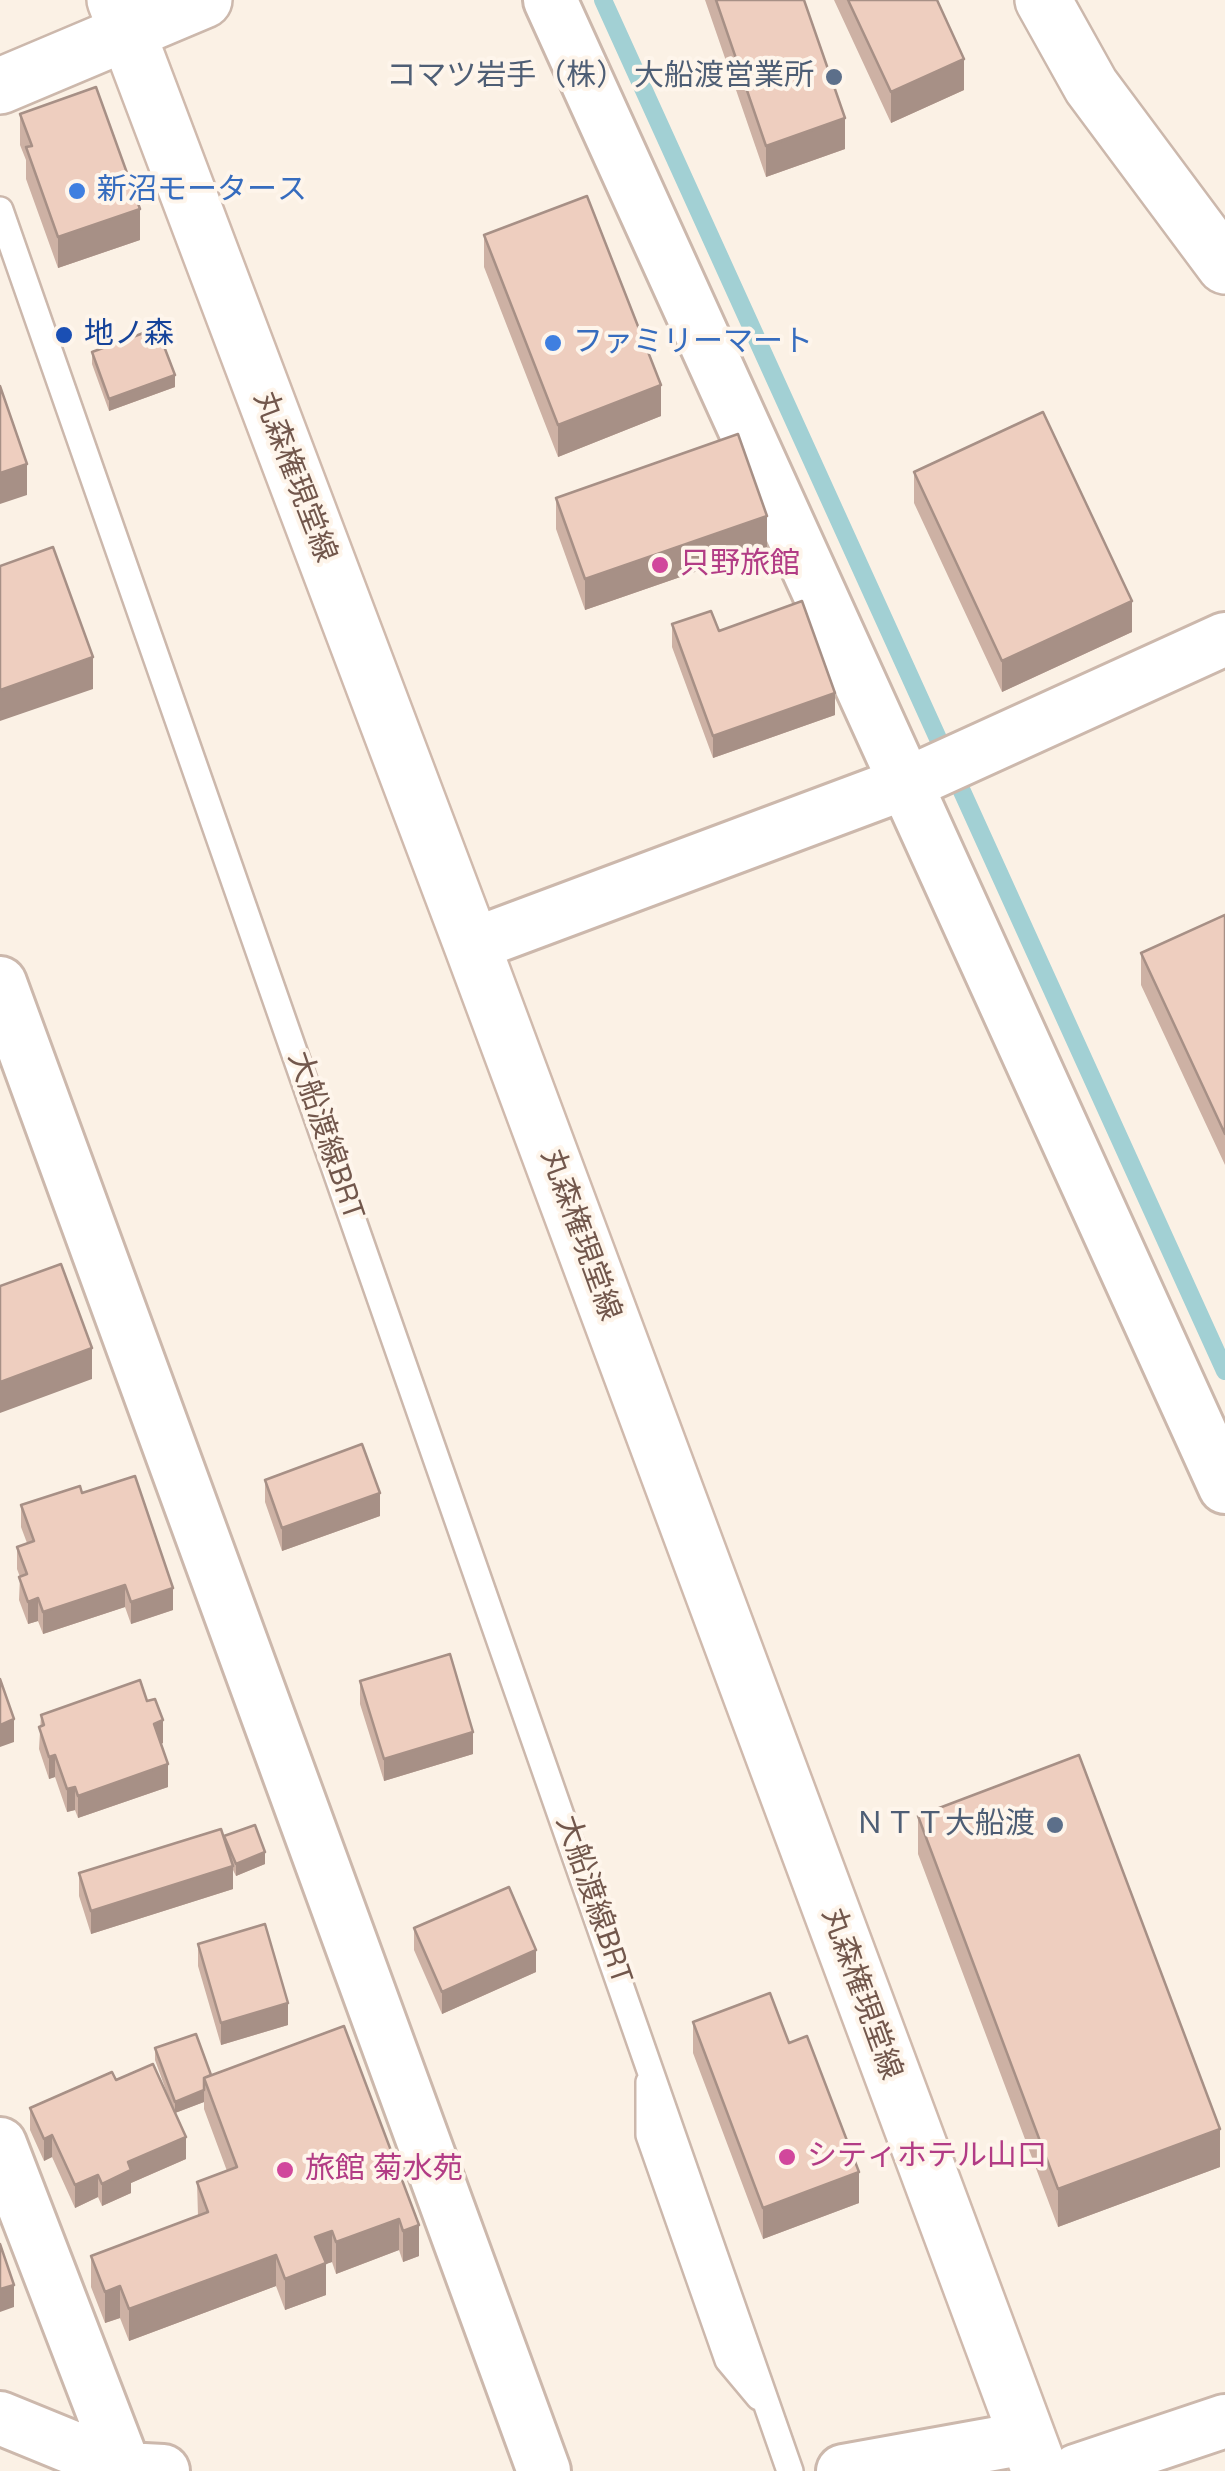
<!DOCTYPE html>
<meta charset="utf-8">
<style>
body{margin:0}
canvas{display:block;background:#fbf1e5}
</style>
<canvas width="1225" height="2471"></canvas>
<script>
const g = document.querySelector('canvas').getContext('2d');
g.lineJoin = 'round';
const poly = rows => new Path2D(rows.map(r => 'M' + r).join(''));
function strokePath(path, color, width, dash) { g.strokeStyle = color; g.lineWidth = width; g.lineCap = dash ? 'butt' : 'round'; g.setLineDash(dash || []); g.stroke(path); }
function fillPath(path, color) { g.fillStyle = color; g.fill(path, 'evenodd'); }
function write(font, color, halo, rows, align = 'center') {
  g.font = font + ' "Space Grotesk","Noto Sans JP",sans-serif'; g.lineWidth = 8; g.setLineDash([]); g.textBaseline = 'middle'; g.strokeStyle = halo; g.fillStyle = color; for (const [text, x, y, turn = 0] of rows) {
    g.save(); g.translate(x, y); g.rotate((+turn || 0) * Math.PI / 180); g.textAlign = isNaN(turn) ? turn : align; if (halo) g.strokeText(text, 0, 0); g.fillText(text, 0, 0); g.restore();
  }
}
strokePath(poly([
 [603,0,1225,1371]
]), '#a2d0d4', 18);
const service = poly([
 [0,210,790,2471],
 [649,2082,649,2135,728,2360,759,2397]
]);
const minor = poly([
 [550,0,1225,1487],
 [472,945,924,776,1225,639],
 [0,983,544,2471],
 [0,2144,125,2469],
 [0,2418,125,2469,163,2471],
 [843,2471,1026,2438],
 [1076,2471,1225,2421]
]);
const tertiary = poly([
 [1043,0,1091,86,1225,266],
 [0,86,204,0]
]);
const secondary = poly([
 [115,0,472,945,1040,2471]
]);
strokePath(service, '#ccb8ac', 30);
strokePath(minor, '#ccb8ac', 58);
strokePath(tertiary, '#ccb8ac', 60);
strokePath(secondary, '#d0baad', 60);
strokePath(service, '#fff', 25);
strokePath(minor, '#fff', 52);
strokePath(tertiary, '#fff', 55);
strokePath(secondary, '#fff', 55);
fillPath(poly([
 [705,0,804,0,845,149,766,177],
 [834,0,937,0,964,90,891,123],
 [20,114,140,240,58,268,26,179,26,160,20,145],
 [484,235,661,416,558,457,484,267],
 [92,352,175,387,109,411,92,364],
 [914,472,1132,632,1002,692,914,503],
 [556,498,767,547,585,610,556,529],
 [672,624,719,631,835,715,713,758,672,647],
 [1225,915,1225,1165,1141,985,1141,953],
 [265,1480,380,1516,282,1551,265,1502],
 [82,1493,173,1610,131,1624,125,1607,43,1634,38,1621,28,1624,19,1600,20,1577,17,1569,17,1547,27,1543,21,1527,21,1505],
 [360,1681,473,1754,384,1781,360,1704],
 [41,1715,163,1743,161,1744,168,1787,78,1818,75,1810,67,1812,55,1777,49,1779,39,1749],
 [918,1816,1220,2167,1058,2227,918,1854],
 [224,1839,265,1864,236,1876,233,1870,233,1889,91,1934,79,1896,79,1873],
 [414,1928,536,1972,442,2014,414,1950],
 [198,1944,288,2025,221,2045,198,1966],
 [693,2022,789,2043,859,2203,763,2239,693,2053],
 [344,2026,419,2256,403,2262,399,2250,336,2274,332,2262,326,2264,326,2295,285,2310,276,2286,129,2341,120,2318,105,2323,91,2287,91,2256,198,2216,197,2182,227,2171,204,2109,204,2102,175,2113,186,2159,131,2183,131,2193,102,2206,98,2197,75,2208,52,2157,44,2161,30,2130,30,2108,116,2080,172,2107,155,2060,155,2048,211,2075]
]), '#cdb1a4');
fillPath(poly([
 [964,59,964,90,891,123,891,92],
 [845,118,845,149,766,177,766,146],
 [140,209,140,240,58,268,58,237],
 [175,375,175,387,109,411,109,399],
 [661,385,661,416,558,457,558,425],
 [27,464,27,495,0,504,0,473],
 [767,516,767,547,585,610,585,579],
 [1132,601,1132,632,1002,692,1002,661],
 [93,657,93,689,0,721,0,690],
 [835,693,835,715,713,758,713,736],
 [92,1348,92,1379,0,1413,0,1382],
 [380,1493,380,1516,282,1551,282,1528],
 [125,1585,125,1607,43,1634,43,1612],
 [173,1588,173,1610,131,1624,131,1602],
 [38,1598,38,1621,28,1624,28,1602],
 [14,1719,14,1742,0,1747,0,1725],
 [163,1720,163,1743,154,1747,154,1724],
 [473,1732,473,1754,384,1781,384,1759],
 [55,1755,55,1777,49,1779,49,1757],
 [168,1764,168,1787,78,1818,78,1796],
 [75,1787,75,1810,67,1812,67,1789],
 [265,1852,265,1864,236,1876,236,1864],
 [233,1866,233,1889,91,1934,91,1911],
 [536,1950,536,1972,442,2014,442,1992],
 [288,2003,288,2025,221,2045,221,2023],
 [204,2090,204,2102,175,2113,175,2102],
 [1220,2129,1220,2167,1058,2227,1058,2189],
 [52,2135,52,2157,44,2161,44,2139],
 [186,2137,186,2159,131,2183,131,2193,102,2206,102,2184,128,2162],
 [859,2172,859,2203,763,2239,763,2208],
 [98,2175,98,2197,75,2208,75,2185],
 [399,2219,399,2250,336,2274,336,2242],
 [419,2225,419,2256,403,2262,403,2231],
 [332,2231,332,2262,326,2264,326,2295,285,2310,285,2279,315,2237],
 [276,2255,276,2286,129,2341,129,2309],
 [14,2285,14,2307,0,2312,0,2289],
 [120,2286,120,2318,105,2323,105,2292]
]), '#a79086');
const building = poly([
 [716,0,804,0,845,118,766,146,716,0],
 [848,0,937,0,964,59,891,92,848,0],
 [96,87,140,209,58,237,26,147,32,146,20,114,96,87],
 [587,196,661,385,558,425,484,235,587,196],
 [157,328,175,375,109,399,92,352,157,328],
 [0,386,27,464,0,473,0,386],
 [1043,412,1132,601,1002,661,914,472,1043,412],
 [738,434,767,516,585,579,556,498,738,434],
 [53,547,93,657,0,690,0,566,53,547],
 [802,601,835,693,713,736,672,624,711,611,719,631,802,601],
 [1225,915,1225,1134,1141,953,1225,915],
 [61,1264,92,1348,0,1382,0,1286,61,1264],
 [362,1444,380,1493,282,1528,265,1480,362,1444],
 [135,1476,173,1588,131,1602,125,1585,43,1612,38,1598,28,1602,19,1577,27,1574,17,1547,34,1541,21,1505,80,1486,82,1493,135,1476],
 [450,1654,473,1732,384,1759,360,1681,450,1654],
 [0,1679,14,1719,0,1725,0,1679],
 [140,1680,147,1701,155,1699,163,1720,154,1724,168,1764,78,1796,75,1787,67,1789,55,1755,49,1757,39,1727,44,1725,41,1715,140,1680],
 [1079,1755,1220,2129,1058,2189,918,1816,1079,1755],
 [255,1825,265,1852,236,1864,224,1836,255,1825],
 [221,1829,233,1866,91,1911,79,1873,221,1829],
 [509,1887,536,1950,442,1992,414,1928,509,1887],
 [265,1924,288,2003,221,2023,198,1944,265,1924],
 [770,1993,789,2043,807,2036,859,2172,763,2208,693,2022,770,1993],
 [344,2026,419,2225,403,2231,399,2219,336,2242,332,2231,315,2237,326,2263,285,2279,276,2255,129,2309,120,2286,105,2292,91,2256,208,2212,197,2182,237,2167,204,2078,344,2026],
 [196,2034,211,2075,204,2078,204,2090,175,2102,155,2048,196,2034],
 [153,2064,186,2137,128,2162,131,2170,102,2184,98,2175,75,2185,52,2135,44,2139,30,2108,112,2072,116,2080,153,2064],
 [0,2244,14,2285,0,2289,0,2244]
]);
fillPath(building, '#eecebf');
strokePath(building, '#a79086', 2.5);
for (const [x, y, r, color] of [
 [834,77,10,"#5c6f8a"],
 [77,191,10,"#3f7fe0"],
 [64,335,10,"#1a4fb4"],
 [553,343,10,"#3f7fe0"],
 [660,565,10,"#d1479c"],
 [1055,1825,10,"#5c6f8a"],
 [787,2157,10,"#d1479c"],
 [285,2170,10,"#d1479c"]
]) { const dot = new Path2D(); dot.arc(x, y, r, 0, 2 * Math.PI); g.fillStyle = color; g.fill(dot); strokePath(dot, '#fef5eb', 4); }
write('30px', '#4e5e75', '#fef5eb', [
 ["コマツ岩手（株） 大船渡営業所",814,77],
 ["ＮＴＴ大船渡",1035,1825]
], 'right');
write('30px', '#366cbe', '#fef5eb', [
 ["新沼モータース",97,191],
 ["ファミリーマート",573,343]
], 'left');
write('30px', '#164399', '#fef5eb', [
 ["地ノ森",84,335]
], 'left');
write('30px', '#72574c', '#fef5eb', [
 ["丸森権現堂線",294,477,69],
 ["大船渡線BRT",325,1136,71],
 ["丸森権現堂線",580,1235,70],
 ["大船渡線BRT",593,1900,71],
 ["丸森権現堂線",861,1994,70]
]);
write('30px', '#b23c85', '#fef5eb', [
 ["只野旅館",680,565],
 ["シティホテル山口",807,2157],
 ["旅館 菊水苑",305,2170]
], 'left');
</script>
